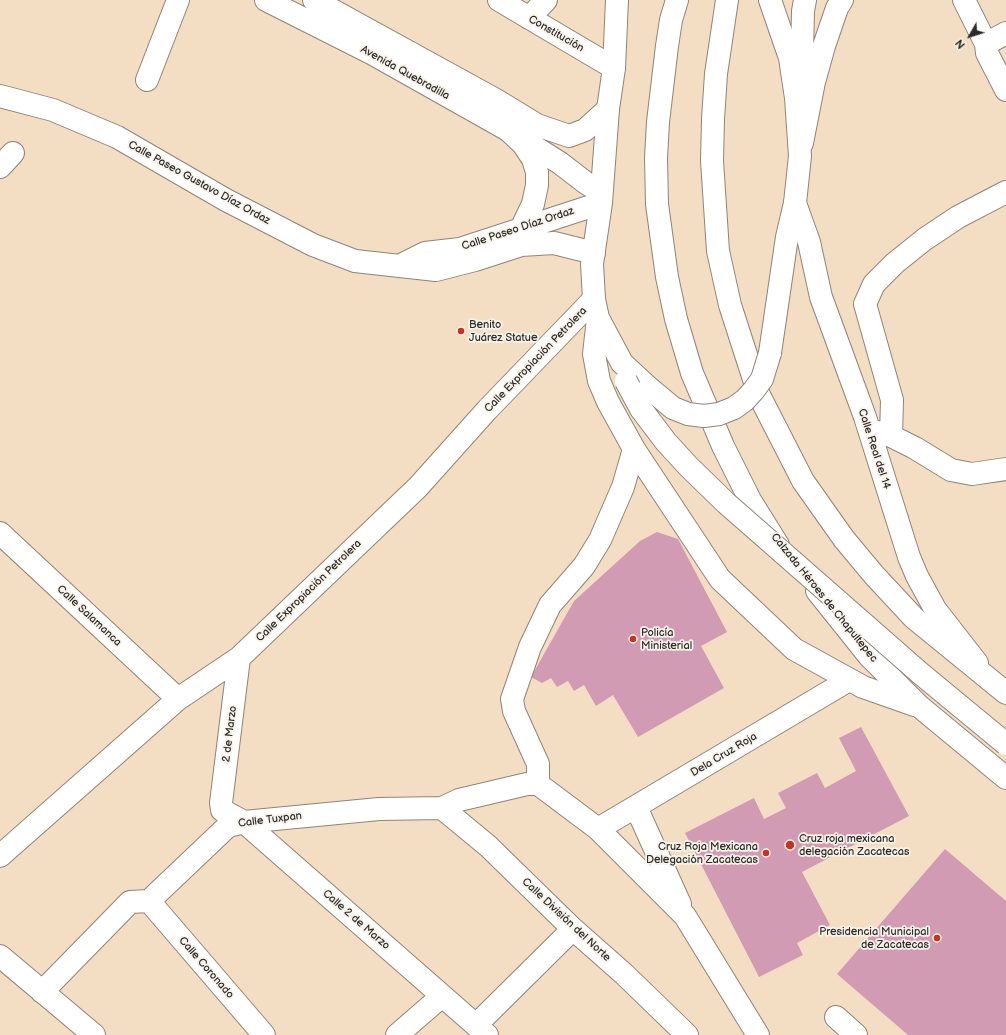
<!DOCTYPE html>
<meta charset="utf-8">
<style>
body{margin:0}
#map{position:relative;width:1006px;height:1035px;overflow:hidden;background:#f4dec3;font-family:"Balsamiq Sans",sans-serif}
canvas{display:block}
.north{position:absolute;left:950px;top:16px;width:40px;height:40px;-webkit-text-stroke:3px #f7f3e8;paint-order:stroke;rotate:231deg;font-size:11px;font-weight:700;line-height:16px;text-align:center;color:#2b2b2b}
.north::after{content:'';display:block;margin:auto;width:14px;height:18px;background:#2b2b2b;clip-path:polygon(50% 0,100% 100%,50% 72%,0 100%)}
</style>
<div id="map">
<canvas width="1006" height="1035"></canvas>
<div class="north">N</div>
</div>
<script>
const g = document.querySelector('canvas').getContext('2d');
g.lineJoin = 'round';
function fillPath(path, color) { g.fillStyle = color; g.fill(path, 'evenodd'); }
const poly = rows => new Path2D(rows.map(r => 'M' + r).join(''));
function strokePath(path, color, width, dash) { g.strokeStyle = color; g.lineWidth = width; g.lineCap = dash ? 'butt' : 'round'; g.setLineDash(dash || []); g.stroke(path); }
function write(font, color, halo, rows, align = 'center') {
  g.font = font + ' "Balsamiq Sans",sans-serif'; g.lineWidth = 3.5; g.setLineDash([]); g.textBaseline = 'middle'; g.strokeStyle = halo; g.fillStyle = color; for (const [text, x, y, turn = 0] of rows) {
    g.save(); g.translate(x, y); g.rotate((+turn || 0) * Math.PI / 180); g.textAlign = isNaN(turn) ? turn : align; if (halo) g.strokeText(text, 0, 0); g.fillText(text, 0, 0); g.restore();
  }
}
fillPath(poly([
 [657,532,678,539,727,632,701,646,724,688,638,737,613,695,596,706,584,685,574,691,568,681,557,687,551,678,542,683,531,677,574,601,640,541],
 [861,727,909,816,802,872,830,925,797,943,803,955,759,977,685,833,754,798,764,819,786,808,778,793,817,773,825,788,856,771,839,738],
 [945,849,1006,901,1006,1035,908,1035,837,974]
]), '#d19bb4');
const minor = poly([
 [266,0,373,54,508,130,560,163,586,183,601,192],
 [314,0,496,100,537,125,569,136,585,130,608,109],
 [499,0,614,68],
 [964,0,986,44,987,53,1006,90],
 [529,18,546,0],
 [986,44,1006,33],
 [147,80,178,0],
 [797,89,802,53,803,11,805,0],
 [802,143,814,82,824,46,837,8,842,0],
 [0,167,13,153],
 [795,203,809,242,821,297,865,417,909,557,917,576,935,609,977,663],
 [878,432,891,436,915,448,951,470,972,474,1006,469],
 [891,436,892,400,865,304,874,284,895,263,925,239,958,217,1006,192],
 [0,533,178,699],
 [239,658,221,803,222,810,244,822,487,1035],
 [538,784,538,764,514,711,512,699,530,647,550,605,584,566,600,540,623,487,634,449],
 [538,784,598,829,685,916,758,1035],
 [636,807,680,904],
 [442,808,488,846,573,929,624,974,687,1035],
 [598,829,849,680],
 [0,856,178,699,239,658,418,487,487,410,594,299],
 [149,901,264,1035],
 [0,956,94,1035],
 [42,992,130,902,149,901,228,826,244,822,379,809,442,808,459,800,527,784,538,784],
 [836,1017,856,1035],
 [476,1025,573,929],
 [397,1035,442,996]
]);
const major = poly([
 [617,0,614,68,608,109,601,203,592,264,594,299,598,318,622,363,649,388],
 [677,0,671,20,667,46,658,122,656,158,657,204,667,277,676,319,692,373,723,446,750,500,778,545],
 [727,0,716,74,713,119,712,161,718,251,730,305,759,395,803,481,844,539,874,575,914,618,1006,693],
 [770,0,790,58,796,98,800,156,795,203,787,237,770,353],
 [0,96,53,110,117,137,226,200,313,245,355,261,436,270,475,260,521,245,554,243,594,253],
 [508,130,523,144,533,159,537,172,537,185,533,204,521,229],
 [399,266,425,253,460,249,601,203],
 [598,318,594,354,599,381,608,402,634,449,720,579,794,649,863,687,914,705],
 [817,591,869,656,919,706,1006,778]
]);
strokePath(minor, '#908477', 24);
strokePath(major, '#908477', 24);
strokePath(minor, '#fff', 22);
strokePath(major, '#fff', 22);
const majorBridge = poly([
 [626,381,641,409,666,442,688,466,726,503,920,673,1006,744],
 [649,388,673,408,688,414,704,416,719,414,734,408,745,400,754,390,762,379,770,353]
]);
strokePath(majorBridge, '#908477', 24, []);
strokePath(majorBridge, '#fff', 22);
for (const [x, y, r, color] of [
 [461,331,4,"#c8321e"],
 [633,639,4,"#c8321e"],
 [790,845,5,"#c8321e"],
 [766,853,4,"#c8321e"],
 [937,938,4,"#c8321e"]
]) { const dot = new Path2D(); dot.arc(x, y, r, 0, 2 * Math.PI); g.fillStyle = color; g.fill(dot); strokePath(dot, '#f7f3e8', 1.5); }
write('11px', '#2b2b2b', '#f7f3e8', [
 ["Constitución",556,34,30],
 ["Avenida Quebradilla",405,73,29],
 ["Calle Paseo Gustavo Díaz Ordaz",199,183,29],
 ["Calle Paseo Díaz Ordaz",518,229,-18],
 ["Calle Expropiación Petrolera",536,360,-46],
 ["Calle Real del 14",874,449,72],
 ["Calle Expropiación Petrolera",309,591,-44],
 ["Calzada Héroes de Chapultepec",824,598,51],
 ["Calle Salamanca",89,616,43],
 ["2 de Marzo",230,734,-83],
 ["Dela Cruz Roja",724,755,-31],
 ["Calle Tuxpan",270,820,-7],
 ["Calle 2 de Marzo",356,920,41],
 ["Calle División del Norte",566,920,43],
 ["Calle Coronado",206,968,49]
]);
write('11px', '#2b2b2b', '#f7f3e8', [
 ["Benito",469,325],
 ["Juárez Statue",469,338],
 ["Policía",641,633],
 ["Ministerial",641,646],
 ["Cruz roja mexicana",799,839],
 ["delegación Zacatecas",799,852],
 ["Cruz Roja Mexicana",758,847,"right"],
 ["Delegación Zacatecas",758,860,"right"],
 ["Presidencia Municipal",929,932,"right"],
 ["de Zacatecas",929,945,"right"]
], 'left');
</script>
